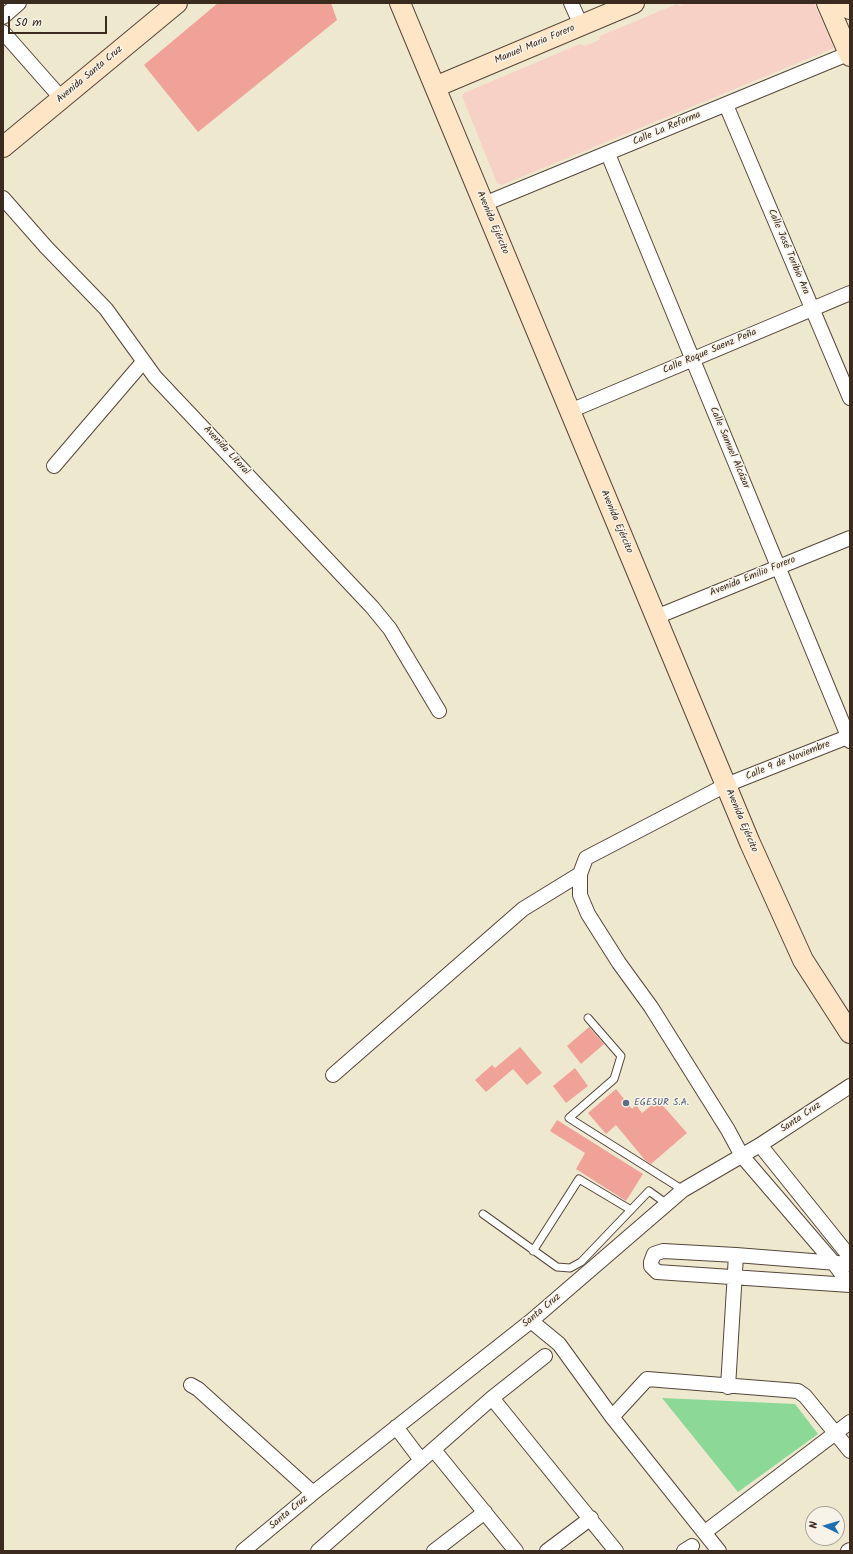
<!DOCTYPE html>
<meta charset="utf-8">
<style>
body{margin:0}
#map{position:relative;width:853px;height:1554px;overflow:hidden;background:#eee8cf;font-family:Kalam,sans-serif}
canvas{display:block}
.frame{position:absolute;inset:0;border:4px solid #3b2a1e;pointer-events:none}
.north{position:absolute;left:805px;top:1506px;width:40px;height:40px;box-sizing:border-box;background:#f7f3e8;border:1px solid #aca397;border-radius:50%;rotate:275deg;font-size:11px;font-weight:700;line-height:16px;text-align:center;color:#3b2a1e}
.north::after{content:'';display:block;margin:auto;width:14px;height:18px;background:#1f6fb2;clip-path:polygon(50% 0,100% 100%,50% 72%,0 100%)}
.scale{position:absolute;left:8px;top:16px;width:99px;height:18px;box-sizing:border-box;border:2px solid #3b2a1e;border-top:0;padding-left:5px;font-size:12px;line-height:14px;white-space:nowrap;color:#3b2a1e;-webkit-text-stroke:3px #f7f3e8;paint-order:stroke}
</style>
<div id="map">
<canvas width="853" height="1554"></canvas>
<div class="frame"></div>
<div class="north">N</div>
<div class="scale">50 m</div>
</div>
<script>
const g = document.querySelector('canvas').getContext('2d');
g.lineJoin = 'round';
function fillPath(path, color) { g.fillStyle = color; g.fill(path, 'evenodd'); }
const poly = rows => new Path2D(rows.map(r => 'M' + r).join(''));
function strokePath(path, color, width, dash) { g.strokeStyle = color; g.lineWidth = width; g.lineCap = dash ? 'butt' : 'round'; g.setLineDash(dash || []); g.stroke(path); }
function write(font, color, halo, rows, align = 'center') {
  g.font = font + ' Kalam,sans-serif'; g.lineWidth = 3; g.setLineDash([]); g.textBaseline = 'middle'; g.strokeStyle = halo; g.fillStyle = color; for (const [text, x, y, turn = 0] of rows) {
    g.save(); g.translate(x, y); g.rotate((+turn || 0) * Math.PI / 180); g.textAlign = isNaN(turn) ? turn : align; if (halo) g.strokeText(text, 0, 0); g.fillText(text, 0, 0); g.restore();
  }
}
fillPath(poly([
 [687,3,814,3,834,48,502,185,497,183,462,96,464,93,580,44,585,46,599,40,600,36,677,4,680,6]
]), '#f7d1c6');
fillPath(poly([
 [662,1398,795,1404,818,1434,738,1492]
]), '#8bd897');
fillPath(poly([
 [218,3,331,3,337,20,198,132,144,65],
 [589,1027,604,1044,581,1064,567,1046],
 [520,1047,542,1073,527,1085,513,1069,486,1092,475,1080,492,1065,495,1068],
 [575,1068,588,1086,566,1103,553,1086],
 [616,1089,632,1109,636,1105,642,1113,658,1100,687,1133,651,1164,645,1160,616,1125,606,1134,588,1113],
 [557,1120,643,1174,626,1201,576,1169,585,1153,550,1131]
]), '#f0a299');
const lane = poly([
 [588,1018,621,1056,614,1079,569,1118,683,1190],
 [483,1214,557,1267,570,1268,581,1262,649,1191,667,1204],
 [533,1251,579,1179,631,1210]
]);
const street = poly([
 [571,3,581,25],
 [3,17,19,3],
 [3,32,62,99],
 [726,105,850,398],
 [608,154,850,741],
 [3,198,46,247,106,309,155,377,372,607,390,629,439,711],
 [484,204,850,53],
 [570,411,850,293],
 [54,466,143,362],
 [656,617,850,538],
 [850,736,726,785,586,858,580,874,580,895,588,914,619,963,651,1007,728,1130,742,1156,833,1262,850,1285],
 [333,1075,523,909,580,874],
 [760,1145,850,1257],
 [850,1264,736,1255,663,1251,654,1254,651,1262,651,1266,657,1272,850,1285],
 [531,1321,559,1344,612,1417,719,1551],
 [191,1385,198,1389,313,1493],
 [728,1387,736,1255],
 [492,1398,616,1551],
 [612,1417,647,1379,798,1391,805,1396,850,1451],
 [396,1427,421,1460],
 [434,1450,516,1551],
 [705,1532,850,1422],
 [243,1551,313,1493,531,1321,683,1190,760,1145,850,1086],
 [318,1551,492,1398,545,1356],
 [434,1551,485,1512],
 [547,1551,591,1518],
 [684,1551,692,1546],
 [848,1551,850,1550]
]);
const secondary = poly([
 [400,3,750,843,803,960,850,1033],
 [827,3,850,56],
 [847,3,850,9],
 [435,87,634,3],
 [3,147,177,3]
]);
strokePath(lane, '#564639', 9);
strokePath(street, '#564639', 16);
strokePath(secondary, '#564639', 22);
strokePath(lane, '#fff', 7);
strokePath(street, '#fff', 14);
strokePath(secondary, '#fde5c5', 20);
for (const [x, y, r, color] of [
 [626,1103,4,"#5c6f8a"]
]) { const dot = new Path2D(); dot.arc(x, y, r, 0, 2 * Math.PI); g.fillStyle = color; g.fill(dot); strokePath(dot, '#f7f3e8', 1.5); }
write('10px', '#3b2a1e', '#f7f3e8', [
 ["Manuel Maria Forero",535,45,-23],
 ["Avenida Santa Cruz",90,75,-40],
 ["Calle La Reforma",667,129,-23],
 ["Avenida Ejército",492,223,67],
 ["Calle José Toribio Ara",788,252,67],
 ["Calle Roque Saenz Peña",710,352,-23],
 ["Calle Samuel Alcázar",729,448,67],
 ["Avenida Litoral",226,451,47],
 ["Avenida Ejército",616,522,67],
 ["Avenida Emilio Forero",753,577,-22],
 ["Calle 9 de Noviembre",788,761,-22],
 ["Avenida Ejército",741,821,67],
 ["Santa Cruz",801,1118,-34],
 ["Santa Cruz",542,1311,-40],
 ["Santa Cruz",289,1513,-40]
]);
write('10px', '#4e5e75', '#f7f3e8', [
 ["EGESUR S.A.",634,1103]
], 'left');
</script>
